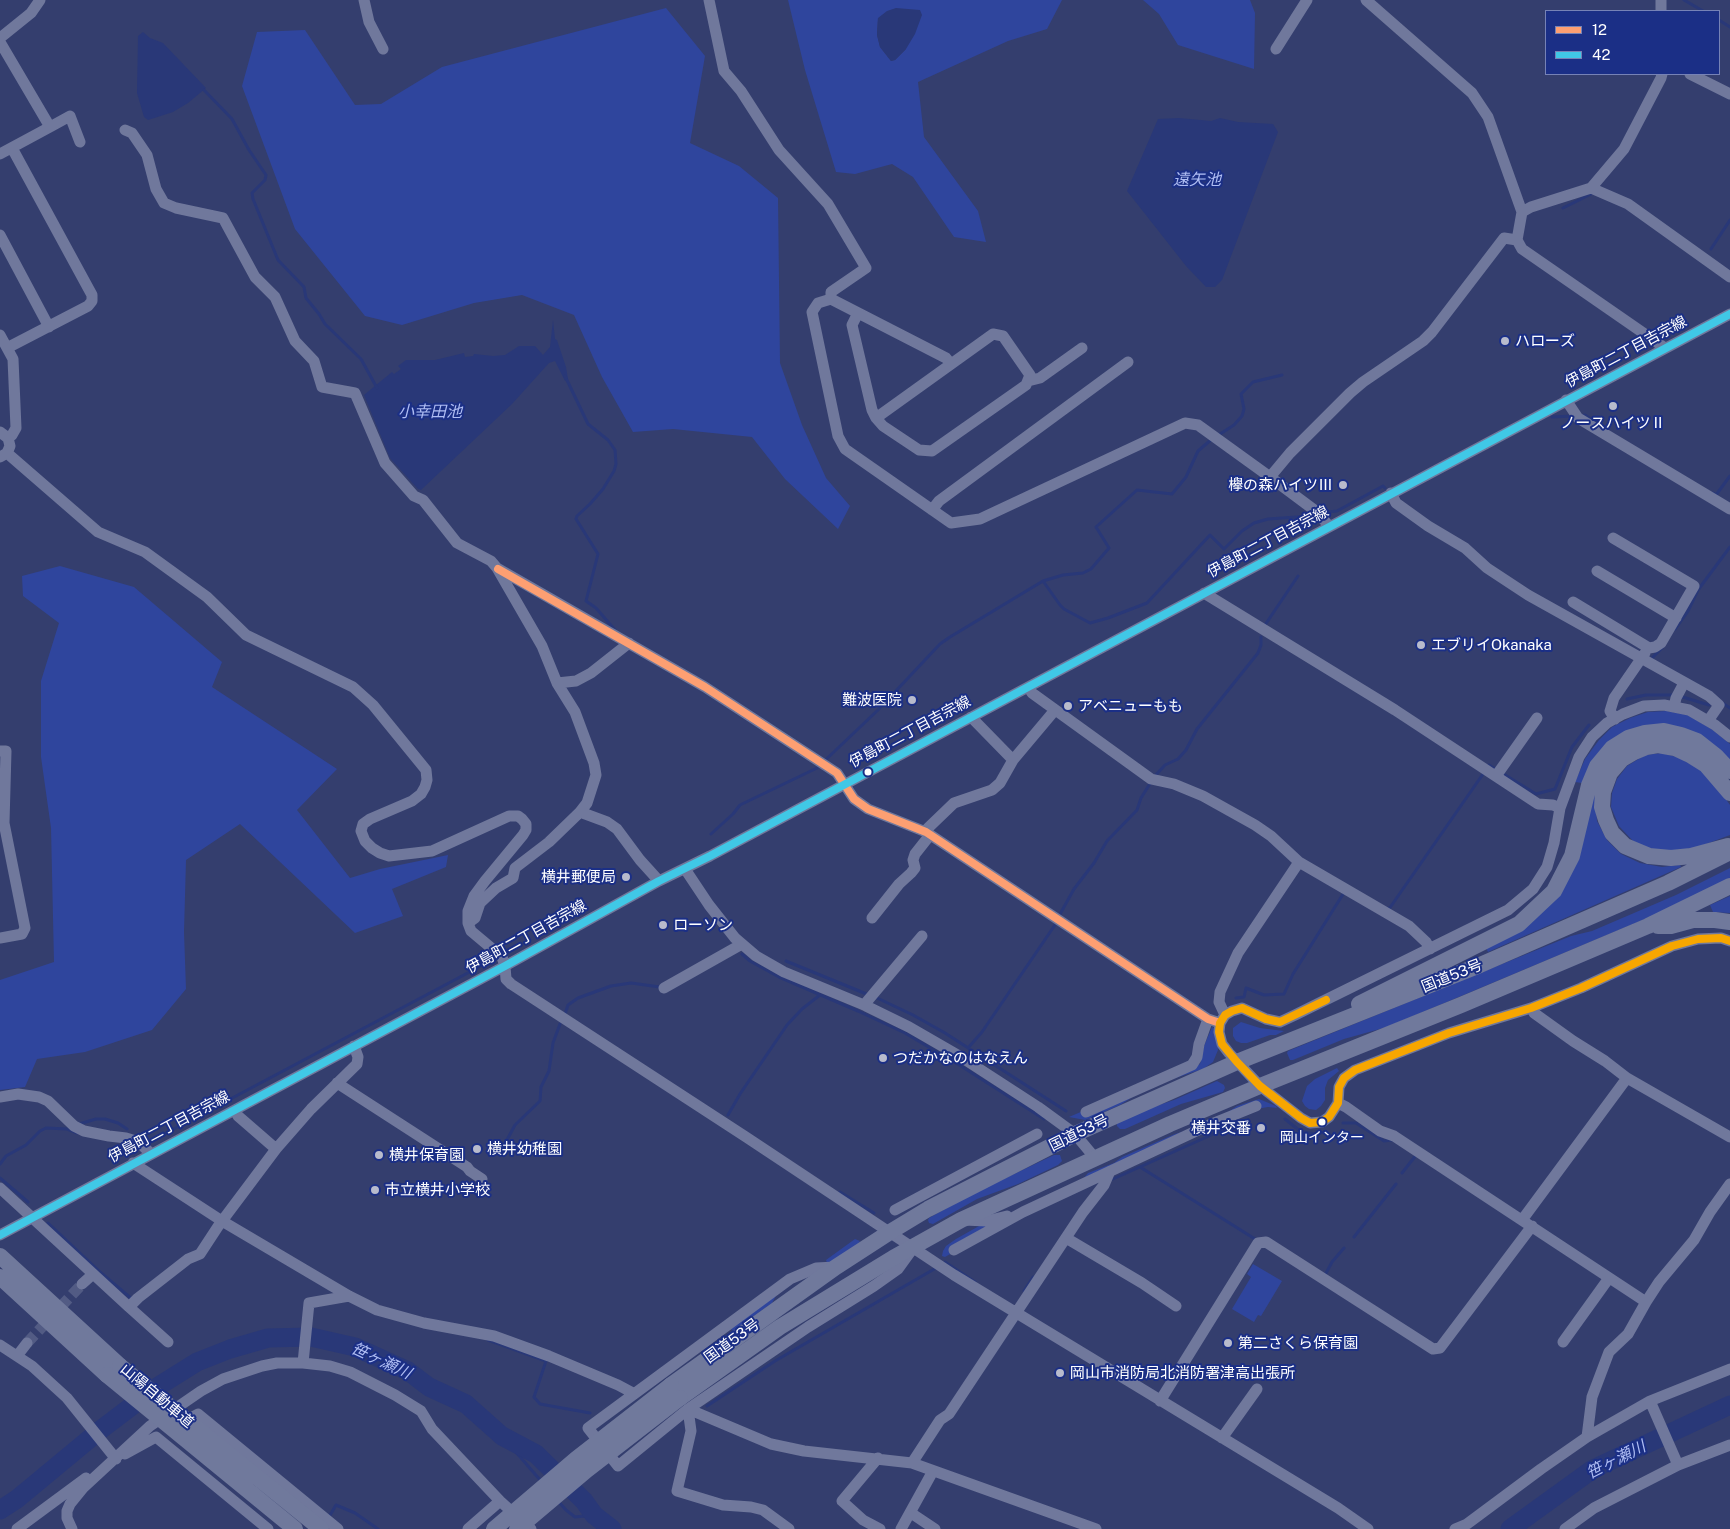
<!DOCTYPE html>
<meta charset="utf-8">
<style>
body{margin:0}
#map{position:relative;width:1730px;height:1529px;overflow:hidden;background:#343e6e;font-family:"Public Sans",sans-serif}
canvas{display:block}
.legend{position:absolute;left:1545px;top:10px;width:175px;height:65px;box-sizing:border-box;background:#1b2f86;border:1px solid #7682b6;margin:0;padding:6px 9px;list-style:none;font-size:15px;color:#fff}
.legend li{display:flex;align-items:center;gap:10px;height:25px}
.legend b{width:25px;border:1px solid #7682b6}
</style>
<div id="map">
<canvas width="1730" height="1529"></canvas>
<ul class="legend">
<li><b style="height:6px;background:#fd9f72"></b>12</li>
<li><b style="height:6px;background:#40c8e6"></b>42</li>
</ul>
</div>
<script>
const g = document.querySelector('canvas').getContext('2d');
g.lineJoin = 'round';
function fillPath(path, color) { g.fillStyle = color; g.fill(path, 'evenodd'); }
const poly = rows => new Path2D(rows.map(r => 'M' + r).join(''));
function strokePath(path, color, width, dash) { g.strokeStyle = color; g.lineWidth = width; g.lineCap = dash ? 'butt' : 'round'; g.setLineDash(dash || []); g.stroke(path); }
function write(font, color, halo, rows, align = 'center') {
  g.font = font + ' "Public Sans","Noto Sans JP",sans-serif'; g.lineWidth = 4; g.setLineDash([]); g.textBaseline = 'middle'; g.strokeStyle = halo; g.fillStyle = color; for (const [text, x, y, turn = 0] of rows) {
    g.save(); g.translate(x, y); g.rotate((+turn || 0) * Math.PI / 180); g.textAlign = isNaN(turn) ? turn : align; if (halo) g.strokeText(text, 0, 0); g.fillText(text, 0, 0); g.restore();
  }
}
fillPath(poly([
 [788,0,1062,0,1047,29,1008,41,918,82,924,137,978,211,986,242,954,237,913,177,892,164,855,174,836,172,805,70],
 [878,18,906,49,895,60,891,61,880,47,877,35],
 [1143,0,1250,0,1255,13,1254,69,1178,45,1159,14],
 [666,8,705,56,690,143,739,166,778,198,780,363,802,425,826,478,850,506,838,529,785,479,752,437,673,429,633,432,602,377,574,315,522,295,474,303,402,325,365,316,295,229,242,86,257,32,305,30,355,105,381,104,442,67],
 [60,566,134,587,222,662,212,687,337,769,297,810,350,878,380,869,448,855,446,867,392,889,403,916,355,933,240,824,186,860,184,932,186,989,152,1030,85,1052,37,1059,25,1087,0,1090,0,980,54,962,51,828,41,757,41,681,59,623,23,596,22,576],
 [1667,711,1688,715,1713,730,1730,744,1730,764,1691,734,1582,783,1575,782,1585,759,1599,740,1612,727,1630,718,1648,712],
 [1662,753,1680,758,1701,770,1725,798,1730,805,1730,835,1690,850,1671,852,1651,850,1633,841,1619,826,1611,807,1612,793,1617,779,1627,766,1645,755],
 [1594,786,1597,821,1607,840,1621,854,1640,863,1662,867,1680,865,1681,867,1488,952,1486,948,1556,896],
 [1730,868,1730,879,1681,904,1387,1027,1344,1039,1293,1060,1290,1060,1287,1053,1288,1051,1571,936,1592,931,1676,895],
 [1730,896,1730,913,1713,912,1710,905],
 [1241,1022,1260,1028,1284,1031,1276,1035,1270,1035,1247,1043,1241,1043,1236,1041,1233,1036,1233,1028],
 [1212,1027,1216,1029,1218,1050,1213,1062,1203,1069,1169,1080,1168,1078,1200,1064,1204,1046],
 [1337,1068,1339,1071,1328,1080,1325,1088,1325,1100,1321,1106,1316,1110,1309,1109,1305,1106,1302,1101,1307,1086,1315,1079],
 [1217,1081,1224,1085,1225,1088,1223,1092,1181,1104,1125,1129,1120,1129,1117,1126,1117,1122,1120,1118,1174,1100],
 [1131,1098,1120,1105,1093,1117,1085,1120,1069,1117,1083,1111],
 [1259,1099,1276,1106,1277,1108,1268,1107,1224,1115,1237,1106],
 [1193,1129,1084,1178,1088,1173,1114,1163,1122,1157,1175,1134],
 [1054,1155,1060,1155,1062,1161,1058,1165,1018,1184,977,1199,933,1224,929,1223,928,1220,929,1218,972,1194],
 [995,1222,949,1247,952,1253,945,1257,942,1256,943,1251,946,1246,956,1239,979,1226],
 [855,1239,860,1241,858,1244,836,1261,827,1263,826,1260],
 [1253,1264,1282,1281,1261,1316,1258,1315,1254,1322,1232,1309,1251,1277,1247,1274],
 [779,1290,772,1303,733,1331,728,1326]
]), '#2f459d');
fillPath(poly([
 [896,8,920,10,922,15,915,34,906,49,895,60,891,61,880,47,877,35,878,18,887,11],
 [143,32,150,38,163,43,206,88,188,103,173,112,148,120,144,117,137,93,138,36],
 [1179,118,1211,121,1220,118,1238,122,1273,124,1278,132,1222,280,1215,287,1206,287,1186,266,1127,191,1158,119],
 [553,320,555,339,557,340,566,367,568,379,565,381,555,361,549,363,512,404,421,490,418,489,390,458,364,395,392,372,394,374,401,369,398,366,406,360,435,360,464,353,465,357,473,356,474,354,493,356,505,355,519,346,535,346,543,355,550,347]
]), '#293878');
strokePath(poly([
 [1684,0,1703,11],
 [1719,20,1730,27],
 [204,90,232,119,249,150,266,175,265,180,252,193,253,199,278,260,304,287,306,298,319,314,325,324,361,359,377,388],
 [1563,208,1591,194],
 [1711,249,1730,220],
 [565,376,588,424,608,440,615,450,616,464,614,471,603,489,590,504,577,516,576,519,598,554,586,601,596,608,615,630],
 [1582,416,1585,415,1599,424],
 [1552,417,1573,416],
 [1217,436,1234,425,1242,416,1244,409,1241,394,1253,382,1282,375],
 [1713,493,1716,495,1730,476],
 [1328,512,1337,511,1383,486,1385,488],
 [1043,581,1060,605,1064,609,1090,623,1108,618,1147,603,1210,535,1224,549,1242,531,1254,523,1268,519,1311,516],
 [1265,625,1298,576],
 [1675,629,1688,611,1698,590,1730,547],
 [1650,660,1662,648],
 [1627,699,1646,695,1676,695,1709,705],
 [1721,702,1730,708],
 [1489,765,1536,794,1555,789,1572,747,1589,725],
 [1154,777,1165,765,1178,759,1186,750,1197,729,1258,653,1261,645,1261,637],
 [711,834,733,814,740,805,817,768,878,710,940,644,950,637,1043,581,1063,575,1083,573,1091,569,1109,548,1096,527,1137,490,1172,494,1186,477,1198,451,1212,439],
 [1388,908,1389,909,1483,774],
 [1059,916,1074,889,1094,863,1107,841,1137,810,1141,798,1151,782],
 [742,954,750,961,779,977,858,1011,905,1033,961,1066,1044,1119],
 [786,961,869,995],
 [875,997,913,1015,945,1033,1066,1111],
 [1236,998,1244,997,1246,988,1264,995,1284,994,1293,974,1345,891],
 [565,1014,568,1005,578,998,611,986,631,983,660,987],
 [968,1048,982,1032,1057,922],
 [728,1115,740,1094,787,1025,802,1009,820,995],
 [1285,1119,1300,1131,1314,1134,1326,1132],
 [1343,1123,1356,1123,1384,1141,1392,1140],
 [79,1124,96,1119,105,1119,118,1123,127,1129],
 [155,1139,494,959],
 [501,1151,515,1125,540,1101,541,1087,549,1071,553,1043,560,1024],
 [0,1164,6,1156,26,1145,40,1131,46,1128,67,1129,77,1133],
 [1140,1167,1255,1239],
 [1402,1173,1417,1154],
 [0,1178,28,1202],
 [1113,1179,1238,1123],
 [840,1192,874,1213],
 [48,1223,100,1272,133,1300],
 [1354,1237,1396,1184],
 [945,1262,975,1282],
 [1325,1275,1332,1262,1344,1248],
 [1024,1291,1033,1277],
 [488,1340,546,1361,534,1397,540,1404,590,1413],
 [707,1406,775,1361,936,1268],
 [502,1436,541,1481],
 [558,1501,566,1510,575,1517,594,1515],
 [329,1517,336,1505,355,1513,378,1529]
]), '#293878', 3);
strokePath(poly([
 [0,1510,17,1499,99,1431,157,1387,197,1362,230,1349,268,1338,311,1337,355,1347,408,1371,429,1387,466,1404,502,1436,536,1454,584,1501,594,1515,612,1529],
 [1510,1529,1593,1469,1730,1405]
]), '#293878', 19);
strokePath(poly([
 [27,1343,82,1284]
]), '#525b84', 11, [11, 5.5]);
strokePath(poly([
 [364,0,369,22,383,49],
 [709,0,724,71,741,91,779,150,828,204,866,268,831,292,831,299],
 [1366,0,1472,93,1488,117,1522,212,1517,240,1522,249,1665,348],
 [1661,0,1661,11],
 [0,38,31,13,40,0],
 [0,42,50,127,0,154],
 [1276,49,1307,0],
 [1690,74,1730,94],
 [50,127,70,116,80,142],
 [125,130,132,133,147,155,156,189,164,203,176,208,223,218,255,277,275,297,295,341,314,361,322,387,355,393,385,463,414,496,423,500,457,543,491,561,497,568,542,646,557,683,575,712,594,763,596,775,587,803,580,812,549,842,515,868,513,878,496,888,480,903,475,918,468,923],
 [1591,188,1628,204,1730,277],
 [1522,212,1531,207,1591,188,1624,149,1661,78,1662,74],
 [0,235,49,327],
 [858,313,852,325,872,410,876,418,883,426,919,450,932,451,1026,385,1030,375,1003,336,993,334,876,418],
 [0,335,13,359,16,428,12,435,8,438],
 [7,348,88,306,92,301,92,295,12,148],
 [951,364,946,358,831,299,818,303,812,312,838,436,845,449,951,523,980,519,1185,423,1198,425,1270,477,1317,512,1329,526],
 [1028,381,1040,378,1082,348],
 [1566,400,1578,418,1730,509],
 [0,432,8,438,10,446,7,453,0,457],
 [7,453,98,532,145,552,207,597,246,635,353,687,373,705,426,770,427,780,425,787,421,794,412,801,370,819,363,824,361,831,365,841,372,848,380,853,389,856,432,851,509,816,518,816,522,819,526,824,526,830,523,835,485,881,474,896,468,911,468,923,471,931,502,957,505,966,506,979,511,984,746,1137,954,1275,1338,1508,1368,1529],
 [1270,477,1290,453,1350,393,1363,382,1423,341,1432,332,1504,238,1517,240],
 [1391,493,1396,503,1428,526,1465,548,1487,568,1528,595,1709,696,1719,705,1708,721],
 [932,510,939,501,1128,362],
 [497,568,705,687,837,773,854,799,868,809,926,832,1208,1019,1220,1023],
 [1597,571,1676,618],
 [1204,593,1395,710,1538,804,1553,805,1560,808],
 [1573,602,1649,648,1655,647,1661,643,1694,586,1613,538],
 [557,683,576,681,591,673,629,643],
 [1028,687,1032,693,1151,779,1174,784,1203,796,1255,825,1271,836,1299,862,1409,926,1426,942,1430,949],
 [1674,707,1676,698,1684,683],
 [971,717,1013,760],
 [1615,719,1610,711,1614,698,1645,653],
 [1730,737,1715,725,1689,710,1664,705,1644,706,1623,714,1607,723,1592,737,1579,757,1560,808,1554,843,1547,867,1533,889,1508,910,1295,1015,1280,1022,1266,1019,1242,1008,1232,1011,1225,1015,1220,1023,1219,1032,1222,1044,1229,1053,1260,1086,1301,1118,1310,1123,1322,1122,1329,1117,1338,1103,1339,1087,1344,1078,1355,1070,1449,1033,1531,1008,1581,988,1672,946,1698,939,1721,938,1730,941],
 [0,751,6,751,4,823,25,928,22,934,0,938],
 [1496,776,1537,718],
 [580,812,607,822,617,829,640,860,659,881],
 [926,832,928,828,954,803,992,790,1000,783,1013,760,1055,710],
 [685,869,709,905,735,938,756,956,784,972,864,1005,909,1027,961,1057,1038,1107,1075,1134,1095,1158],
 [872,918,899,884,911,873,915,868,913,860,915,854,930,835],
 [664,988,742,944],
 [864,1005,922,936],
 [1531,1008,1534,1013,1573,1041,1605,1061,1627,1078,1730,1137],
 [1225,1015,1219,1002,1220,992,1238,953,1299,862],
 [337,1083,467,1167,470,1171,482,1179],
 [0,1097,18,1094,39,1097,48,1101,74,1126,84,1131,109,1136,126,1138,139,1142,151,1154],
 [1338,1103,1346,1107,1380,1131,1394,1136,1646,1302,1628,1334,1609,1352,1592,1397,1587,1437],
 [235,1110,238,1116,276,1149],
 [1086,1112,1192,1065,1197,1057,1199,1044,1208,1019],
 [133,1163,222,1221,349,1296,377,1310,424,1323,494,1336,549,1356,618,1385,633,1393],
 [0,1188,129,1307,138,1298,188,1259,200,1254,219,1225,276,1149,311,1109,357,1064,358,1057,354,1046],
 [895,1210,1037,1134],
 [964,1220,987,1221,1007,1216],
 [1522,1220,1627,1078],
 [0,1235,505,966,659,881,710,856,1730,314],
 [1066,1238,1142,1283,1176,1306],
 [954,1250,1023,1212,1209,1125,1256,1106],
 [836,1267,816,1268,790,1279,588,1428,618,1466,688,1409,771,1444,804,1451,912,1463,1096,1529],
 [82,1284,92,1275],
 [1646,1302,1659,1282,1694,1240,1710,1212,1730,1184],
 [129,1307,168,1342],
 [1563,1342,1609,1278],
 [0,1345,32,1366,67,1398,116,1459],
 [17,1356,27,1343],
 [303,1363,309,1303,349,1296],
 [1160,1401,1258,1243,1266,1242,1433,1349,1440,1348,1532,1226],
 [1650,1401,1678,1465],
 [181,1423,198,1414,338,1529],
 [1222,1438,1257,1389],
 [125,1454,156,1437,268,1529],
 [878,1458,842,1501,863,1520,880,1529],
 [912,1463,940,1420,949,1414,1083,1212,1104,1185,1110,1171],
 [911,1513,935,1529],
 [17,1529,86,1478],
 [72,1529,67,1518,67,1511,70,1504,83,1488,150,1426,201,1391,223,1379,262,1366,277,1363,303,1363,330,1366,350,1372,395,1395,421,1411,432,1429,500,1501,531,1529],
 [468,1529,500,1501],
 [789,1529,763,1510,751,1507,723,1505,677,1491,691,1431,688,1409,808,1327,874,1286,898,1269,911,1251],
 [901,1529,933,1471],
 [1455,1529,1467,1524,1541,1469,1587,1437,1650,1401,1730,1369],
 [1565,1529,1594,1508,1678,1465,1730,1445]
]), '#70789c', 11);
strokePath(poly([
 [1728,846,1691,856,1671,858,1649,856,1625,846,1612,833,1606,820,1602,807,1603,792,1610,773,1622,759,1634,752,1646,747,1658,745,1675,748,1690,755,1706,765,1730,793],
 [1658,926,1671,926,1693,920,1715,920,1730,922],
 [1359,1004,1519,924,1554,891,1572,856,1589,785,1597,766,1612,748,1628,738,1645,733,1664,731,1681,735,1697,741,1716,756,1730,771],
 [0,1256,120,1366],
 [0,1277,107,1375],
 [671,1385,836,1267,890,1232,928,1209,1075,1134,1237,1062,1480,965,1668,883,1730,852],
 [680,1398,780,1327,893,1258,961,1220,1170,1124,1260,1086,1461,1005,1648,926,1730,886]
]), '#70799c', 16);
strokePath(poly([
 [120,1366,321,1529],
 [107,1375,295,1529],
 [494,1529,576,1459,671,1385],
 [517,1529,587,1470,680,1398]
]), '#70799c', 16);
strokePath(poly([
 [498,569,705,687,837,773,854,799,868,809,926,832,1208,1019,1220,1023]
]), '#fd9f72', 8);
strokePath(poly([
 [0,1235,505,966,659,881,710,856,1730,314]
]), '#40c8e6', 8);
strokePath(poly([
 [1326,1000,1280,1022,1266,1019,1242,1008,1232,1011,1225,1015,1220,1023,1219,1032,1222,1044,1237,1062,1260,1086,1301,1118,1310,1123,1322,1122,1329,1117,1338,1103,1339,1087,1344,1078,1355,1070,1449,1033,1531,1008,1581,988,1672,946,1698,939,1721,938,1730,941]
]), '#f7a600', 8);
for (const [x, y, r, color] of [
 [1505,341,5,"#b8bbcc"],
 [1613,406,5,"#b8bbcc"],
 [1343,485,5,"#b8bbcc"],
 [1421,645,5,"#b8bbcc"],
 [912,700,5,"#b8bbcc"],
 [1068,706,5,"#b8bbcc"],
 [868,772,4.5,"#fff"],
 [626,877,5,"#b8bbcc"],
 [663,925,5,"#b8bbcc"],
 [883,1058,5,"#b8bbcc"],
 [1322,1122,4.5,"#fff"],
 [1261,1128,5,"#b8bbcc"],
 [477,1149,5,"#b8bbcc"],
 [379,1155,5,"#b8bbcc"],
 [375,1190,5,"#b8bbcc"],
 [1228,1343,5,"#b8bbcc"],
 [1060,1373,5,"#b8bbcc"]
]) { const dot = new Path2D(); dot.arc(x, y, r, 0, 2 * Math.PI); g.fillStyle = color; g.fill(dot); strokePath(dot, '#1b2f86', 2); }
write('14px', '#fff', '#1b2f86', [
 ["岡山インター",1322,1138]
]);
write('15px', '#fff', '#1b2f86', [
 ["ハローズ",1515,341],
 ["ノースハイツⅡ",1613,423,"center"],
 ["欅の森ハイツⅢ",1333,485,"right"],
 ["エブリイOkanaka",1431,645],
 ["難波医院",902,700,"right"],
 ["アベニューもも",1078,706],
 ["横井郵便局",616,877,"right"],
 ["ローソン",673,925],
 ["つだかなのはなえん",893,1058],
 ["横井交番",1251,1128,"right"],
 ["横井幼稚園",487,1149],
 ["横井保育園",389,1155],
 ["市立横井小学校",385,1190],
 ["第二さくら保育園",1238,1343],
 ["岡山市消防局北消防署津高出張所",1070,1373]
], 'left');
write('15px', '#fff', '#1b2f86', [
 ["伊島町二丁目吉宗線",1626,352,-28],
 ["伊島町二丁目吉宗線",1268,542,-28],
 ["伊島町二丁目吉宗線",910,732,-28],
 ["伊島町二丁目吉宗線",526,937,-29],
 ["国道53号",1452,976,-22],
 ["伊島町二丁目吉宗線",169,1127,-28],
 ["国道53号",1079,1133,-26],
 ["国道53号",732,1341,-36],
 ["山陽自動車道",157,1396,40]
]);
write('italic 16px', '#afbdf3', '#1b2f86', [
 ["遠矢池",1197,180],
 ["小幸田池",430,412],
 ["笹ヶ瀬川",381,1361,25],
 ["笹ヶ瀬川",1616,1460,-27]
]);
</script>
